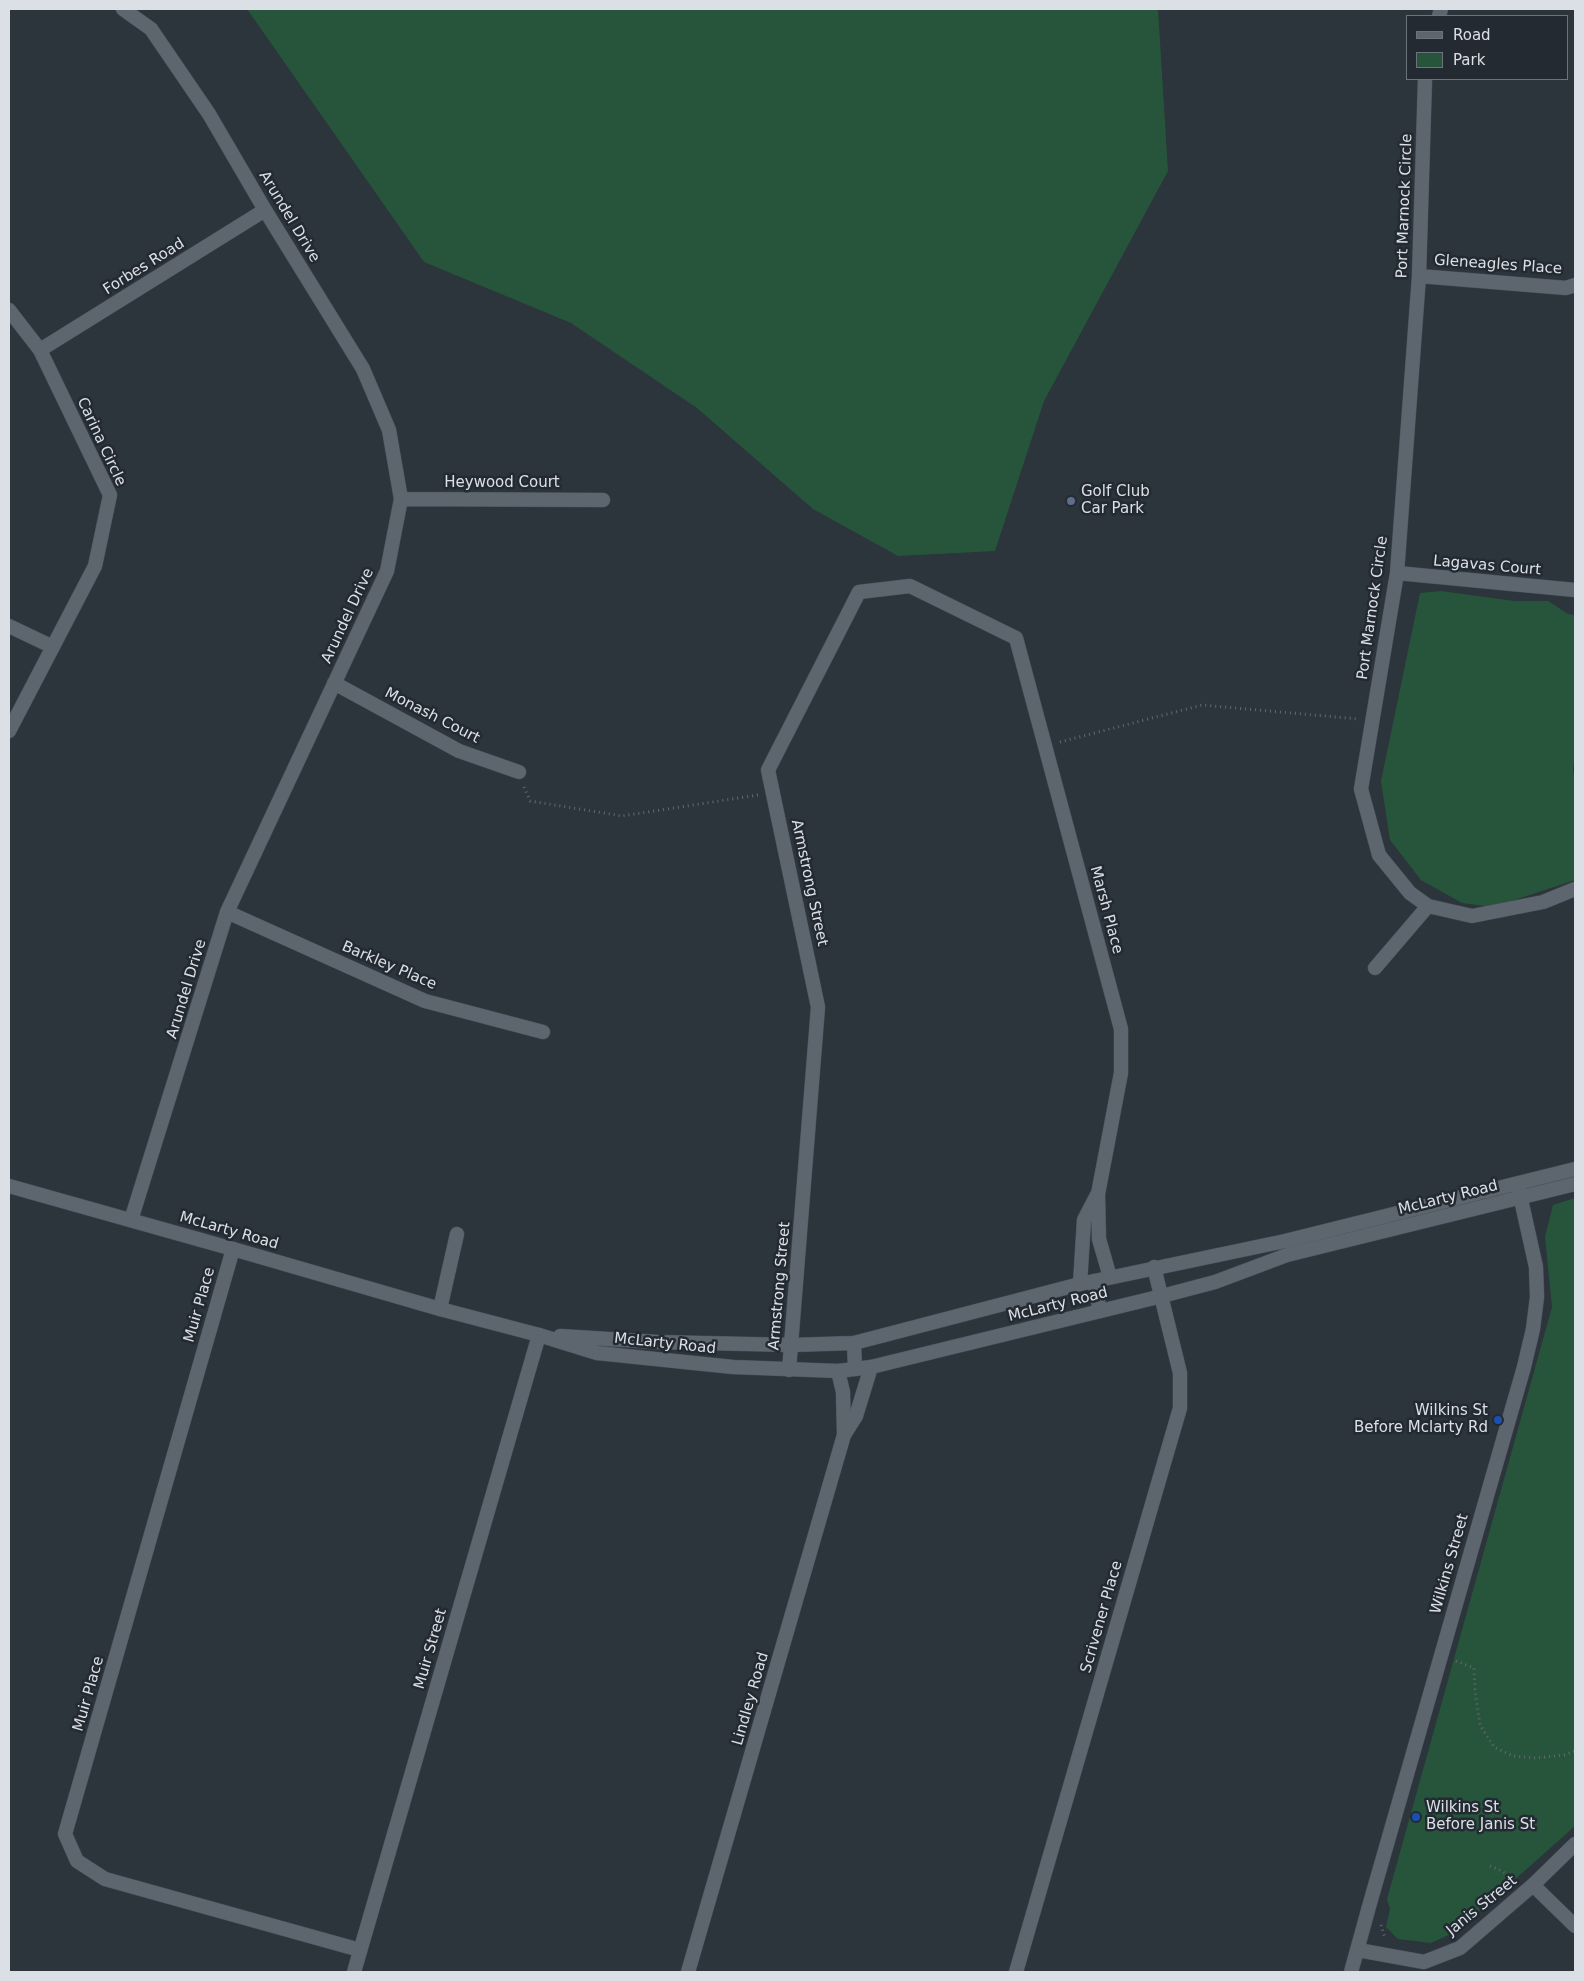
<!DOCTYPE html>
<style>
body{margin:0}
#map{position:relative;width:1584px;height:1981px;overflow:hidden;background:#2c343c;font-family:"DejaVu Sans",sans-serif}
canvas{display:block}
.frame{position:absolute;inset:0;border:10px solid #dbe0e6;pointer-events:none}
.legend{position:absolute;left:1406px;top:15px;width:162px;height:65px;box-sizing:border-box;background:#232a32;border:1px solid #6d737a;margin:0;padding:6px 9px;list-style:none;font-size:15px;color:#dbe0e6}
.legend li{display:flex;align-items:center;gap:10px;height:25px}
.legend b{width:25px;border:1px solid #6d737a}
</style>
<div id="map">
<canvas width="1584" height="1981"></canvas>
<div class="frame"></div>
<ul class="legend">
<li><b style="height:6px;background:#5d666f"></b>Road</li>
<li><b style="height:14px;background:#27553c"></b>Park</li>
</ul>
</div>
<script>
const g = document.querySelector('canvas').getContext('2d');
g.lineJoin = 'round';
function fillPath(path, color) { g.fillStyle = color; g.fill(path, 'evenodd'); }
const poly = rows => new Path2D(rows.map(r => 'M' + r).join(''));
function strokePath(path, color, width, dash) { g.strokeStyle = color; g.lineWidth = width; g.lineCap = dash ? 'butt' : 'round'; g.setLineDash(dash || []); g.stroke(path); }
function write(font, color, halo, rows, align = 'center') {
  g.font = font + ' "DejaVu Sans",sans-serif'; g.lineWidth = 5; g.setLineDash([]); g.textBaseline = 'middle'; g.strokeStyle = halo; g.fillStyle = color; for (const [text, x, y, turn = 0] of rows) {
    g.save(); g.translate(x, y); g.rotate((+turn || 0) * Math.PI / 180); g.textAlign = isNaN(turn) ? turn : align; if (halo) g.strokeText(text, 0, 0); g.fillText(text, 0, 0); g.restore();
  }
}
fillPath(poly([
 [247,9,1158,9,1168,171,1044,401,995,551,898,556,813,509,697,408,571,323,424,262],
 [1441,591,1514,601,1548,601,1568,614,1575,615,1575,750,1573,771,1575,780,1575,880,1493,907,1462,903,1421,880,1390,840,1381,781,1420,593],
 [1575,1198,1575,1826,1457,1931,1431,1943,1398,1939,1386,1927,1390,1909,1387,1899,1552,1307,1545,1237,1553,1205]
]), '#27553c');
const minor = poly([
 [123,9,151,29,209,114,265,210,363,369,389,430,401,499,387,571,227,912,131,1220],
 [1439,16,1441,9],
 [1425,79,1419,276,1397,573,1361,789,1379,855,1410,893,1428,906,1472,916,1543,902,1575,889],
 [1419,276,1566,288,1575,285],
 [9,310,40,350,110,495,95,566,9,731],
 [40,350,265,210],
 [401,499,603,500],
 [1397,573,1575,590],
 [9,626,53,647],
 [334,683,459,751,519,772],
 [227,912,425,1001,543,1032],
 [1375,968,1428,906],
 [233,1249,65,1834,77,1861,105,1879,360,1950],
 [1094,1281,1100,1311],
 [1080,1284,1084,1220,1097,1195],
 [440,1309,457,1234],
 [854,1343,855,1369],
 [789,1370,818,1007,768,770,859,592,910,586,1016,638,1121,1029,1121,1073,1098,1194,1099,1239,1110,1277],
 [838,1371,843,1392,844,1435],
 [1533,1885,1575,1926],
 [1358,1950,1424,1962,1460,1948,1533,1885,1575,1844],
 [354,1972,539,1335],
 [688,1972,844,1435,856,1416,871,1367],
 [1016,1972,1180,1408,1180,1373,1154,1267],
 [1351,1972,1370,1903,1524,1367,1533,1329,1537,1297,1536,1267,1518,1186]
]);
const tertiary = poly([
 [9,1186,233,1249,440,1309,539,1335,597,1353,733,1367,838,1371,871,1367,1162,1296,1215,1282,1287,1255,1575,1184],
 [560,1336,657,1342,792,1345,854,1343,1080,1284,1285,1241,1575,1169]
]);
strokePath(minor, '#484f56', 15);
strokePath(tertiary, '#484f56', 15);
strokePath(poly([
 [1060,742,1202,705,1358,719],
 [524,787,530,801,622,816,758,795],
 [1456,1661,1474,1668,1475,1691,1480,1725,1494,1747,1513,1756,1536,1758,1564,1755,1575,1751],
 [1490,1866,1502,1871,1515,1882],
 [1381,1925,1385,1938]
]), '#626970', 3, [1, 4]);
strokePath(minor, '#5d666f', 14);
strokePath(tertiary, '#5d666f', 14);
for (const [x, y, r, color] of [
 [1071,501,5,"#5c6f8a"],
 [1498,1420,5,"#1a4fb4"],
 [1416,1817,5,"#1a4fb4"]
]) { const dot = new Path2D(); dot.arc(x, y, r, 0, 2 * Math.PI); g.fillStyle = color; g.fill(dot); strokePath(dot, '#232a32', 2); }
write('15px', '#dbe0e6', '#232a32', [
 ["Port Marnock Circle",1405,206,-88],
 ["Arundel Drive",289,217,59],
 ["Gleneagles Place",1498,265,4],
 ["Forbes Road",144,267,-32],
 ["Carina Circle",101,442,65],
 ["Heywood Court",502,483],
 ["Lagavas Court",1487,566,5],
 ["Port Marnock Circle",1373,608,-82],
 ["Arundel Drive",348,616,-65],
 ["Monash Court",432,716,27],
 ["Armstrong Street",809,883,78],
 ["Marsh Place",1106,910,75],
 ["Barkley Place",389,966,23],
 ["Arundel Drive",187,989,-73],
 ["McLarty Road",1448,1198,-14],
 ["McLarty Road",229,1231,16],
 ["Armstrong Street",780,1286,-85],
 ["Muir Place",200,1305,-74],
 ["McLarty Road",1058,1305,-14],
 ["McLarty Road",665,1344,6],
 ["Wilkins Street",1450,1564,-74],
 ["Scrivener Place",1102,1617,-74],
 ["Muir Street",431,1649,-74],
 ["Muir Place",89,1694,-74],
 ["Lindley Road",751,1699,-74],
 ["Janis Street",1482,1906,-39]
]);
write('15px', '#dbe0e6', '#232a32', [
 ["Golf Club",1081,492],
 ["Car Park",1081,509],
 ["Wilkins St",1488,1411,"right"],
 ["Before Mclarty Rd",1488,1428,"right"],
 ["Wilkins St",1426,1808],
 ["Before Janis St",1426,1825]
], 'left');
</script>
